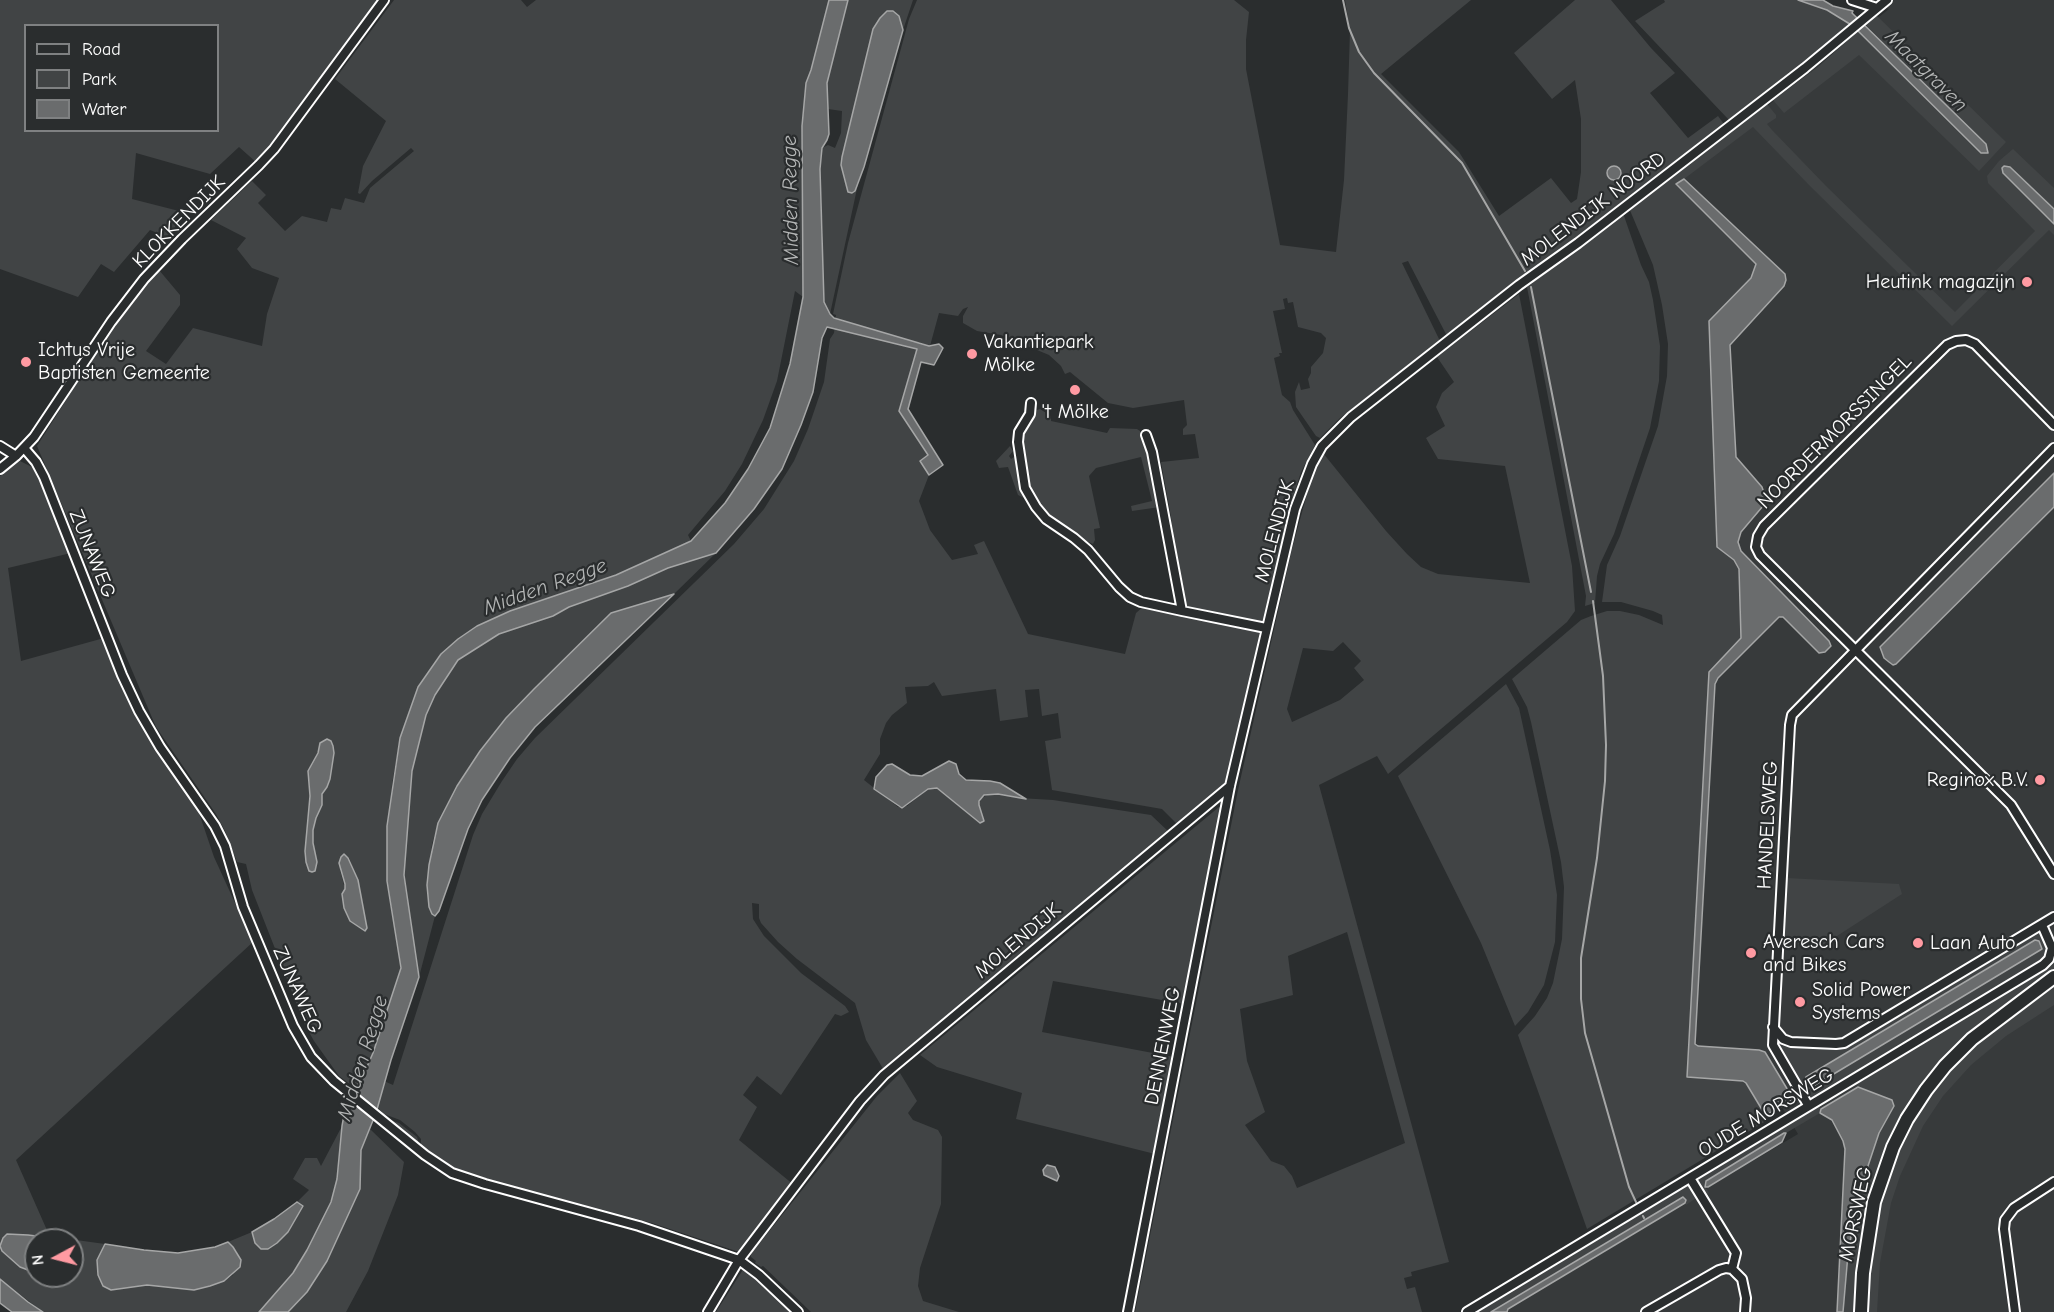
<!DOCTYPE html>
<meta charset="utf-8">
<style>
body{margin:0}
#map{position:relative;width:2054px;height:1312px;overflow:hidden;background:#2a2d2e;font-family:"Comic Neue",sans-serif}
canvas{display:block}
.legend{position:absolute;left:24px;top:24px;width:195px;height:108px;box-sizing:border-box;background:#2a2d2e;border:2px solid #7f8182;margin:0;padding:8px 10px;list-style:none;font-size:18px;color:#fff}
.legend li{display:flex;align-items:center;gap:12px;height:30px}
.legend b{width:30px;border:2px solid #7f8182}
.north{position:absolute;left:24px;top:1228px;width:60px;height:60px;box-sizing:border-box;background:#2a2d2e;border:2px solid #7f8182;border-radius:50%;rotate:263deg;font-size:16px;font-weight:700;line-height:24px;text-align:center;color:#fff}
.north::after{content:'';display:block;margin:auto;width:21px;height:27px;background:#ff9aa2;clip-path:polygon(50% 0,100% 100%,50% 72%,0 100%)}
</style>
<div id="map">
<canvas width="2054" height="1312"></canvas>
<ul class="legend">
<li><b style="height:8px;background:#2a2d2e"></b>Road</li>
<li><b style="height:16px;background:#414445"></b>Park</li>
<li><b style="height:16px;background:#6a6c6d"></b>Water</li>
</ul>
<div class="north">N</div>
</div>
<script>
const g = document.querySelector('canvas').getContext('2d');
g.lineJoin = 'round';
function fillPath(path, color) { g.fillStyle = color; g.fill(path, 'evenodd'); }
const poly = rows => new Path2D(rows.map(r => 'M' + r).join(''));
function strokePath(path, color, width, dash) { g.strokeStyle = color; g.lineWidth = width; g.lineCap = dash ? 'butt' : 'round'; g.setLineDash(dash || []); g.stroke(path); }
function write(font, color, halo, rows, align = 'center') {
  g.font = font + ' "Comic Neue",sans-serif'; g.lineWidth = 4.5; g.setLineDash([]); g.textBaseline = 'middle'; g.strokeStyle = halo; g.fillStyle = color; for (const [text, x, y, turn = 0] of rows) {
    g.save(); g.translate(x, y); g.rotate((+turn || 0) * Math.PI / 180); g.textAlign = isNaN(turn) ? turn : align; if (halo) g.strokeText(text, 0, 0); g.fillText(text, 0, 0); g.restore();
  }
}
fillPath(poly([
 [1864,0,2054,0,2054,1312,1500,1312,1798,1134,1756,1064,1692,1062,1713,677,1727,542,1677,178,1889,9]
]), '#373a3b');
fillPath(poly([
 [0,0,380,0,305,103,257,163,239,147,210,174,136,153,132,199,179,211,174,231,170,238,150,230,114,272,101,264,78,297,0,269],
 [26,26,218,26,218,130,26,130],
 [394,0,521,0,527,7,536,0,829,0,811,70,806,83,802,126,803,297,795,291,777,381,763,420,742,464,725,491,688,535,691,541,616,575,510,611,477,626,441,654,418,687,400,738,392,784,387,881,401,968,373,1053,362,1078,355,1088,339,1076,314,1041,305,1025,252,890,246,864,237,862,225,831,216,814,156,727,37,446,110,331,127,307,159,270,180,295,180,305,146,351,166,364,193,328,262,346,267,314,279,278,252,268,237,249,246,238,211,220,252,181,266,195,258,203,285,231,302,216,327,222,331,208,341,210,345,198,364,203,370,188,414,151,411,148,372,181,360,194,358,193,363,166,386,121,335,79],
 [318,753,334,753,327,787,322,794,322,805,315,818,313,830,313,843,317,862,306,862,310,796,308,771],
 [344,854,349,858,358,880,366,927,345,889,340,870],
 [848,0,913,0,903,30,899,16,887,12,880,18,873,29,855,191,858,184,830,314,824,302,823,285,821,250,823,240,820,169,822,148,828,145,835,148,841,133,842,111,828,109,827,92,827,83],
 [917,0,1234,0,1249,12,1246,40,1246,69,1280,245,1336,252,1344,180,1348,94,1350,30,1345,0,1471,0,1381,74,1459,152,1499,216,1551,178,1571,203,1577,199,1581,172,1581,119,1575,80,1552,99,1514,53,1575,0,1611,0,1651,48,1675,73,1650,93,1688,138,1718,116,1724,124,1447,336,1408,261,1402,263,1440,341,1340,418,1320,438,1316,436,1296,407,1295,392,1299,382,1301,390,1310,388,1308,379,1311,373,1311,367,1323,353,1326,338,1321,333,1298,327,1293,302,1288,303,1287,298,1283,299,1285,309,1273,311,1282,353,1279,353,1280,356,1274,358,1282,395,1290,402,1293,410,1315,445,1301,472,1294,494,1265,620,1261,622,1256,623,1187,609,1182,602,1179,591,1171,517,1161,462,1199,458,1195,434,1183,435,1183,429,1187,425,1184,400,1133,408,1108,403,1070,372,1065,374,1061,366,1049,355,1001,335,977,331,963,323,963,316,968,307,963,309,958,316,939,313,930,346,919,342,899,411,928,456,920,461,929,475,919,501,930,530,952,560,978,554,974,545,984,541,1028,634,1125,654,1136,613,1144,606,1258,630,1260,637,1230,777,1224,786,1179,826,1162,809,1052,790,1045,741,1061,738,1058,713,1042,716,1039,689,1025,690,1028,717,1000,721,996,689,942,696,934,682,928,686,905,687,907,703,892,715,886,723,880,739,880,754,864,780,898,807,907,806,928,789,937,788,979,823,984,821,979,806,981,798,990,794,998,794,1019,798,1053,800,1151,815,1170,833,885,1072,866,1040,855,1003,797,959,778,942,761,923,759,918,759,904,752,903,753,919,764,936,801,973,845,1006,849,1012,841,1016,835,1014,781,1095,757,1076,743,1095,757,1107,739,1140,794,1185,739,1252,652,1223,566,1200,484,1181,450,1168,421,1148,421,1139,415,1132,400,1120,384,1114,377,1107,384,1081,393,1085,473,835,482,814,502,781,517,759,535,738,734,544,764,509,794,461,808,429,824,382,830,339,834,333,836,315,833,314,848,243,909,19],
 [1664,0,1798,0,1827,10,1853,26,1729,120,1635,21,1665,2],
 [1876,15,2006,142,1979,171,1859,55,1784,113,1773,100,1818,67,1858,31,1981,153,1988,153,1986,143,1865,24],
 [1767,104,1776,115,1776,118,1767,124,1772,130,1826,186,1955,312,2035,231,1988,183,1987,176,1999,161,2013,149,2054,188,2054,209,2010,167,2003,173,2054,224,2054,235,2049,230,1952,326,1809,185,1753,127,1676,185,1756,264,1751,278,1709,321,1717,547,1734,560,1739,569,1741,638,1709,673,1687,1077,1743,1081,1746,1083,1764,1113,1766,1121,1587,1229,1518,1035,1535,1016,1547,998,1553,983,1562,939,1564,887,1561,862,1531,722,1527,707,1512,679,1581,620,1591,616,1607,611,1620,611,1639,615,1663,625,1662,615,1653,611,1621,602,1602,602,1607,565,1620,536,1658,426,1667,376,1668,344,1662,305,1653,265,1629,208],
 [1623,213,1641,265,1649,282,1653,300,1660,346,1659,381,1650,428,1614,534,1600,564,1597,576,1595,603,1585,606,1586,596,1527,287],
 [1519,294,1572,566,1575,611,1567,622,1388,774,1377,756,1319,785,1449,1262,1411,1272,1412,1276,1404,1278,1407,1289,1415,1287,1422,1312,1135,1312,1238,790,1292,549,1310,483,1317,463,1323,453,1386,531,1407,554,1421,567,1438,574,1530,583,1505,466,1438,459,1426,438,1445,426,1436,407,1442,393,1454,382,1437,357],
 [1343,642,1361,661,1354,668,1364,680,1340,700,1292,722,1287,709,1303,648,1333,651],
 [1347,932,1405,1143,1297,1188,1292,1176,1284,1166,1271,1161,1245,1125,1265,1112,1247,1061,1240,1009,1293,995,1288,956],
 [1040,409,1051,416,1051,421,1107,433,1110,428,1137,429,1140,431,1147,443,1160,507,1132,511,1131,506,1152,501,1141,457,1096,468,1089,476,1100,528,1094,529,1095,540,1093,544,1075,536,1049,517,1039,507,1029,489,1020,441,1034,411],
 [1010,446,1013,451,1009,456,1011,459,1017,455,1028,500,1018,495,1008,467,999,468,996,461],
 [20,461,32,467,37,475,71,553,8,568,21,661,104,638,123,687,147,731,199,813,214,857,253,942,16,1160,50,1237,7,1234,3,1238,0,1246,0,476],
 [716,553,674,594,611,613,534,689,506,718,480,751,457,786,438,823,432,844,427,885,432,914,435,916,419,977,404,875,409,793,412,771,426,715,434,695,445,678,458,660,499,634,553,616,569,607,628,586,668,568],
 [1506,684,1519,708,1550,850,1557,895,1555,942,1544,985,1528,1012,1515,1026,1481,943,1398,776],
 [1219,807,1223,807,1185,1004,1053,981,1042,1032,1174,1057,1155,1154,1016,1119,1022,1093,937,1067,920,1055],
 [1787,878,1899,884,1902,894,1823,945,1784,943],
 [2036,933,2043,935,2049,946,2045,957,1815,1098,1807,1095,1778,1050,1780,1046,1833,1049,1849,1046],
 [2034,940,2037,940,1806,1077],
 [2054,964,2054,968,2047,976,1966,1036,1936,1068,1910,1102,1891,1137,1874,1182,1860,1245,1854,1312,1843,1312,1848,1254,1858,1196,1879,1133,1894,1102,1892,1100,1858,1087,1857,1082],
 [2054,988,2054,1005,2006,1036,1971,1065,1943,1096,1923,1126,1900,1176,1891,1203,1880,1263,1877,1312,1863,1312,1867,1262,1885,1174,1924,1099,1971,1045,2035,998],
 [900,1073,917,1101,908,1113,913,1120,938,1130,942,1137,941,1204,920,1268,918,1286,923,1301,959,1312,811,1312,763,1266,761,1267,755,1263,756,1261,751,1257,751,1254,877,1096],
 [1817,1106,1821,1109,1820,1113,1786,1133,1783,1133,1706,1181,1705,1186,1709,1193,1704,1197,1695,1182,1695,1179],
 [387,1119,399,1123,417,1137,419,1144,418,1145],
 [342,1126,337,1179,331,1202,307,1250,293,1273,259,1312,43,1312,0,1279,0,1247,10,1259,20,1267,36,1273,36,1276,72,1276,72,1240,69,1239,105,1244,97,1260,98,1275,111,1290,147,1285,210,1286,224,1281,233,1275,237,1252,228,1242,252,1232,255,1243,261,1249,303,1206,297,1202,309,1190,293,1179,305,1158,317,1158,321,1166],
 [370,1129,404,1162,398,1195,368,1271,346,1312,288,1312,307,1292,360,1189,361,1150],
 [1688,1183,1692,1184,1699,1196,1686,1205,1685,1198,1683,1198,1491,1312,1474,1312],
 [744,1268,754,1275,789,1312,716,1312]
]), '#414445');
const water = poly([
 [829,0,848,0,827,83,829,134,827,140,822,148,820,169,824,302,830,314,834,318,929,346,939,344,943,348,934,365,921,362,908,409,943,465,929,475,920,461,928,455,899,411,917,349,827,327,822,338,813,392,801,425,782,469,754,509,716,553,668,568,628,586,569,607,553,616,499,634,458,660,435,695,426,715,412,771,404,875,419,977,391,1060,376,1113,361,1150,360,1189,327,1261,307,1292,288,1312,259,1312,293,1273,307,1250,331,1202,337,1179,342,1126,344,1115,355,1088,362,1078,373,1053,401,968,387,881,387,826,400,738,418,687,441,654,458,639,477,626,510,611,616,575,691,541,725,503,748,469,770,428,790,364,803,297,802,126,806,83,811,70,829,0],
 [1798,0,1823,0,1833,6,1853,11,1852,13,1986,144,1988,153,1981,153,1853,26,1827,10,1798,0],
 [887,11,893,11,899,16,903,30,864,167,855,191,852,193,848,192,841,165,842,157,873,29,880,18,887,11],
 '1607 173a7 7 0 1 1 14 0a7 7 0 1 1-14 0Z',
 [2004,166,2010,167,2054,209,2054,224,2003,173,2002,168,2004,166],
 [1684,179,1785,274,1786,280,1784,286,1730,345,1736,457,1762,487,1766,499,1763,506,1741,532,1738,542,1741,551,1829,641,1831,646,1825,652,1819,653,1783,617,1779,617,1718,678,1715,684,1695,1044,1698,1046,1759,1050,1765,1052,1792,1097,1790,1102,1768,1114,1764,1113,1746,1083,1743,1081,1687,1077,1709,672,1741,638,1739,569,1734,560,1717,547,1709,321,1751,278,1756,264,1676,184,1684,179],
 [2054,473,2054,507,1896,664,1893,665,1889,662,1884,658,1880,647,2054,473],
 [674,594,535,727,510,758,482,800,468,829,439,911,435,916,432,914,429,907,427,885,429,865,438,823,457,786,480,751,506,718,534,689,611,613,674,594],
 [327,739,331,741,333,746,334,753,330,779,327,787,322,794,322,805,316,818,313,830,313,843,317,862,315,871,312,872,309,871,306,862,305,851,310,796,308,771,318,753,320,743,327,739],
 [949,761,956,764,959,774,966,780,990,781,1000,783,1026,799,998,794,984,795,979,801,979,805,984,821,980,823,937,788,928,789,902,808,874,789,876,777,887,765,892,764,910,775,922,776,949,761],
 [344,854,348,858,358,880,367,928,365,931,350,921,344,908,342,894,345,889,345,884,339,863,341,857,344,854],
 [2035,940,2039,941,2042,949,1812,1087,1809,1088,1807,1085,1806,1077,2035,940],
 [1858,1087,1892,1100,1894,1106,1879,1133,1858,1196,1848,1254,1843,1312,1837,1312,1845,1149,1843,1141,1832,1120,1820,1113,1821,1109,1858,1087],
 [1784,1133,1786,1133,1782,1142,1708,1187,1705,1187,1706,1181,1784,1133],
 [1047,1165,1055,1167,1059,1176,1057,1181,1044,1175,1043,1170,1047,1165],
 [1683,1197,1686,1200,1685,1203,1508,1309,1507,1312,1491,1312,1683,1197],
 [297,1202,303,1206,288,1232,277,1243,268,1249,261,1249,255,1243,252,1232,274,1219,297,1202],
 [7,1234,28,1235,69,1240,36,1240,36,1273,20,1267,2,1251,0,1246,3,1238,7,1234],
 [228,1242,233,1247,241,1260,240,1267,224,1281,210,1286,194,1290,147,1285,111,1290,103,1286,98,1275,97,1260,105,1244,144,1250,178,1253,215,1247,228,1242],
 [0,1279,28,1302,43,1312,12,1312,0,1303,0,1279]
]);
fillPath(water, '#6a6c6d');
strokePath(water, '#a6a7a7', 1.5);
strokePath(poly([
 [1343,0,1349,28,1359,52,1374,73,1462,163,1525,271],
 [1531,287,1591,592],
 [1593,601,1603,676,1606,745,1605,781,1597,858,1581,958,1581,999,1585,1033,1629,1187,1636,1202],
 [1643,1216,1644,1218]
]), '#a6a7a7', 2);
const street = poly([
 [1852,0,1877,8],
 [1031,403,1030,414,1019,432,1018,442,1025,488,1036,507,1046,519,1074,538,1088,550,1119,587,1130,597,1141,602,1182,611,1266,628],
 [2054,425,1975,344,1966,340,1956,341,1947,345,1764,526,1758,536,1756,547,1760,555,2011,805,2054,874],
 [1146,435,1152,452,1182,611],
 [0,446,16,456],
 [24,448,36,462,44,477,122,675,139,711,160,747,215,826,225,846,243,907,293,1026,311,1057,334,1081,425,1155,452,1173,485,1184,639,1226,739,1260,708,1312],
 [0,469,16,456,34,437,111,322,144,279,182,239,259,165,274,149,384,0],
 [1773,1027,1783,1039,1791,1042,1836,1044,1844,1043,2054,917],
 [1808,1105,1773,1045,1790,725,1792,715,2054,448],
 [1690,1178,1736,1253,1732,1269],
 [798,1312,759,1275,739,1260,860,1101,884,1075,1230,786],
 [1128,1312,1230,786,1295,509,1312,464,1322,446,1351,417,1519,285,1578,243,1805,68,1887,0],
 [1467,1312,2043,965,2049,959,2052,948,2042,925],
 [1646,1312,1719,1270,1726,1268,1732,1269,1742,1279,1746,1298,1745,1312],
 [2015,1312,2004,1229,2005,1220,2014,1208,2054,1182]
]);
const primary = poly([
 [1861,1312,1863,1273,1874,1202,1893,1147,1907,1119,1926,1090,1945,1066,1972,1039,2054,977]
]);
strokePath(street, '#fff', 12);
strokePath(primary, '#fff', 16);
strokePath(street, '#2a2d2e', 8);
strokePath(primary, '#2a2d2e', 12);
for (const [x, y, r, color] of [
 [2027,282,6,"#ff9aa2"],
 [972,354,6,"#ff9aa2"],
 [26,362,6,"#ff9aa2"],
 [1075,390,6,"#ff9aa2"],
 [2040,780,6,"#ff9aa2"],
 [1918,943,6,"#ff9aa2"],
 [1751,953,6,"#ff9aa2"],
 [1800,1002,6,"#ff9aa2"]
]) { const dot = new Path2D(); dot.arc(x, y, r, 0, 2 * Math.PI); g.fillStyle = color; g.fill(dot); strokePath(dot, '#2a2d2e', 2); }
write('20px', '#fff', '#2a2d2e', [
 ["MOLENDIJK NOORD",1593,209,-37],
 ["KLOKKENDIJK",179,222,-45],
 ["NOORDERMORSSINGEL",1835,432,-45],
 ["MOLENDIJK",1275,531,-75],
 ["ZUNAWEG",92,554,68],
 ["HANDELSWEG",1768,825,-87],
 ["MOLENDIJK",1018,941,-40],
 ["ZUNAWEG",297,990,66],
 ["DENNENWEG",1163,1046,-79],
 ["OUDE MORSWEG",1766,1113,-31],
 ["MORSWEG",1856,1214,-78]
]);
write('20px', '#fff', '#2a2d2e', [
 ["Heutink magazijn",2015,282,"right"],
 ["Vakantiepark",984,342],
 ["Mölke",984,365],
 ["Ichtus Vrije",38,350],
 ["Baptisten Gemeente",38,373],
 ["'t Mölke",1075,412,"center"],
 ["Reginox B.V.",2028,780,"right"],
 ["Averesch Cars",1763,942],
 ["and Bikes",1763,965],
 ["Laan Auto",1930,943],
 ["Solid Power",1812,990],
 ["Systems",1812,1013]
], 'left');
write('italic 21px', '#b4b6b6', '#2a2d2e', [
 ["Maatgraven",1926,71,45],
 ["Midden Regge",791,200,-91],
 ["Midden Regge",545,587,-20],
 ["Midden Regge",363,1058,-73]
]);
</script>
